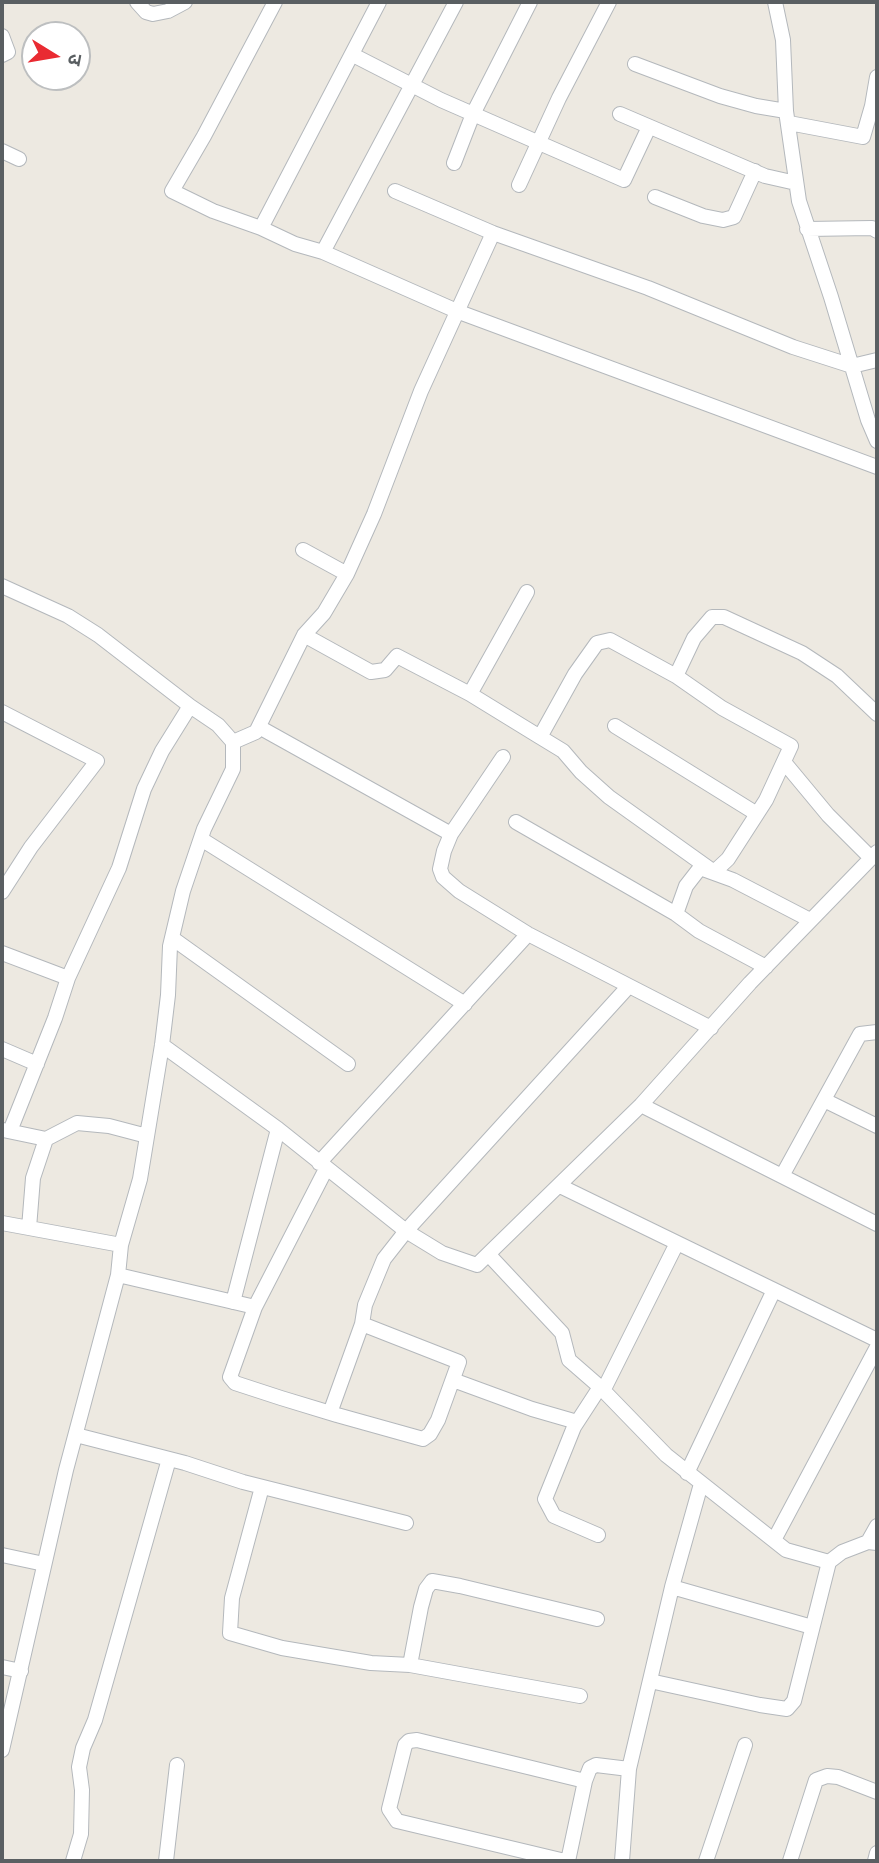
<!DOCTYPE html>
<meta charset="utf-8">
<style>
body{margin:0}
#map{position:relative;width:879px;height:1863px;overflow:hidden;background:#ede9e1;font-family:Inter,"Noto Sans Devanagari",sans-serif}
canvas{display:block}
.frame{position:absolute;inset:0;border:4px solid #5a5f62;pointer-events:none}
.north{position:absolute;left:21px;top:21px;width:70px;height:70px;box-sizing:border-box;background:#fff;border:2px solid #bdbfc0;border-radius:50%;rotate:101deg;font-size:19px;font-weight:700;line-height:28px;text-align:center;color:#5a5f62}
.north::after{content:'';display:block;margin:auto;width:24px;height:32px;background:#e92b32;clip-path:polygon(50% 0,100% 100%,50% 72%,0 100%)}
</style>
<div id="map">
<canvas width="879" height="1863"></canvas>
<div class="frame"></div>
<div class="north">उ</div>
</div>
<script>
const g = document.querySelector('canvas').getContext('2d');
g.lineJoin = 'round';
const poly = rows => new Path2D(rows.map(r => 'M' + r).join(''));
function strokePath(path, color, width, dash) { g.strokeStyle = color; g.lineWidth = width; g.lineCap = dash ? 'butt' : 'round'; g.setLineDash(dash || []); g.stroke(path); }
const street = poly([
 [137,2,146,12,153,14,168,11,185,2],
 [275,2,204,136,172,191,213,211,261,228,295,244,323,252,456,2],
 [775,2,783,40,786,111,799,201,831,297,868,420,877,441],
 [2,36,8,52,2,55],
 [353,55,441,100,624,180,649,127],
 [635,64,720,96,756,106,786,111],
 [872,106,877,77],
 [620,114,765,176,796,183],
 [789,123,863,137,872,106,877,108],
 [2,151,19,159],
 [454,163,473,114,530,2],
 [519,185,559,98,609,2],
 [395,191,493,233,648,288,793,347,852,366,877,360],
 [655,197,703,216,723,220,734,217,755,171],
 [261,228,379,2],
 [807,229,872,228,877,231],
 [323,252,459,312,877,467],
 [303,550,347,574],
 [2,586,68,616,98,635,190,706,218,725,233,742,233,769,204,829,183,891,170,946,168,995,162,1045,140,1179,121,1245,118,1275,66,1470,2,1750],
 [304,635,371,672,385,670,397,656,470,694,540,737,575,674,597,643,610,640,676,676,694,638,712,617,724,617,802,653,837,676,877,714],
 [470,694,527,592],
 [2,712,97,761,31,847,2,892],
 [615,726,757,814],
 [259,727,451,834],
 [540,737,563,751,581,772,609,797,714,872,728,859,766,800,791,746,722,708,676,676],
 [233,742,256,732,304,635,324,613,347,574,374,514,421,391,493,233],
 [503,757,451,834,444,851,440,869,443,877,459,891,528,934,711,1028],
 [784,762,828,815,871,858],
 [516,822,676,914,699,931,766,967],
 [201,839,465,1004],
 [676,914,686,886,700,868,733,880,810,920],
 [172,938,348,1064],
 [2,953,68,978],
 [162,1045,278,1129,406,1231,442,1253,477,1265,641,1105,750,983,877,852],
 [2,1049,37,1064],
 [824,1100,877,1126],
 [641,1105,877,1224],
 [3,1130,46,1139],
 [10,1131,55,1018,68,978,119,868,144,789,162,751,190,706],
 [319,1163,528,934],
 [782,1176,860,1034,877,1032],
 [560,1186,877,1340],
 [2,1223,29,1228],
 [121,1245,29,1228,33,1178,46,1139,77,1123,109,1126,147,1136],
 [489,1255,562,1333,569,1360,600,1387,666,1455,786,1550,829,1562,842,1552,868,1542,877,1543],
 [118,1275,255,1307,230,1377,235,1383,281,1398,337,1415,423,1439,430,1434,438,1420,459,1362,362,1324,330,1413],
 [233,1302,278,1129],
 [255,1307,326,1169],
 [362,1324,365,1305,384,1259,406,1231,628,987],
 [453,1380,532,1409,577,1422],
 [603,1391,677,1243],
 [76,1435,185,1463,243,1482,406,1523],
 [687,1473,774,1290],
 [262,1487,232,1598,230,1633,282,1648,371,1663,410,1665,580,1696],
 [598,1535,554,1516,545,1499,574,1427,600,1387],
 [774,1540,877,1347],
 [868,1542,877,1526],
 [2,1555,44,1564],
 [672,1587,812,1627],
 [410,1665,421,1607,426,1589,432,1581,460,1586,597,1619],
 [2,1667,21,1671],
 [650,1681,760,1705,787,1709,794,1701,829,1562],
 [73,1861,81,1834,82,1790,79,1767,83,1748,95,1720,169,1459],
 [166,1861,177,1765],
 [565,1861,397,1821,389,1809,405,1745,409,1741,417,1740,585,1781],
 [568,1861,585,1781,590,1768,596,1765,629,1769],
 [622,1861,629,1769,672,1587,701,1484],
 [706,1861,745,1745],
 [790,1861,816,1780,827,1776,838,1777,877,1792],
 [875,1861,877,1853]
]);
strokePath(street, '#b4b8bc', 16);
strokePath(street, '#fff', 14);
</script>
